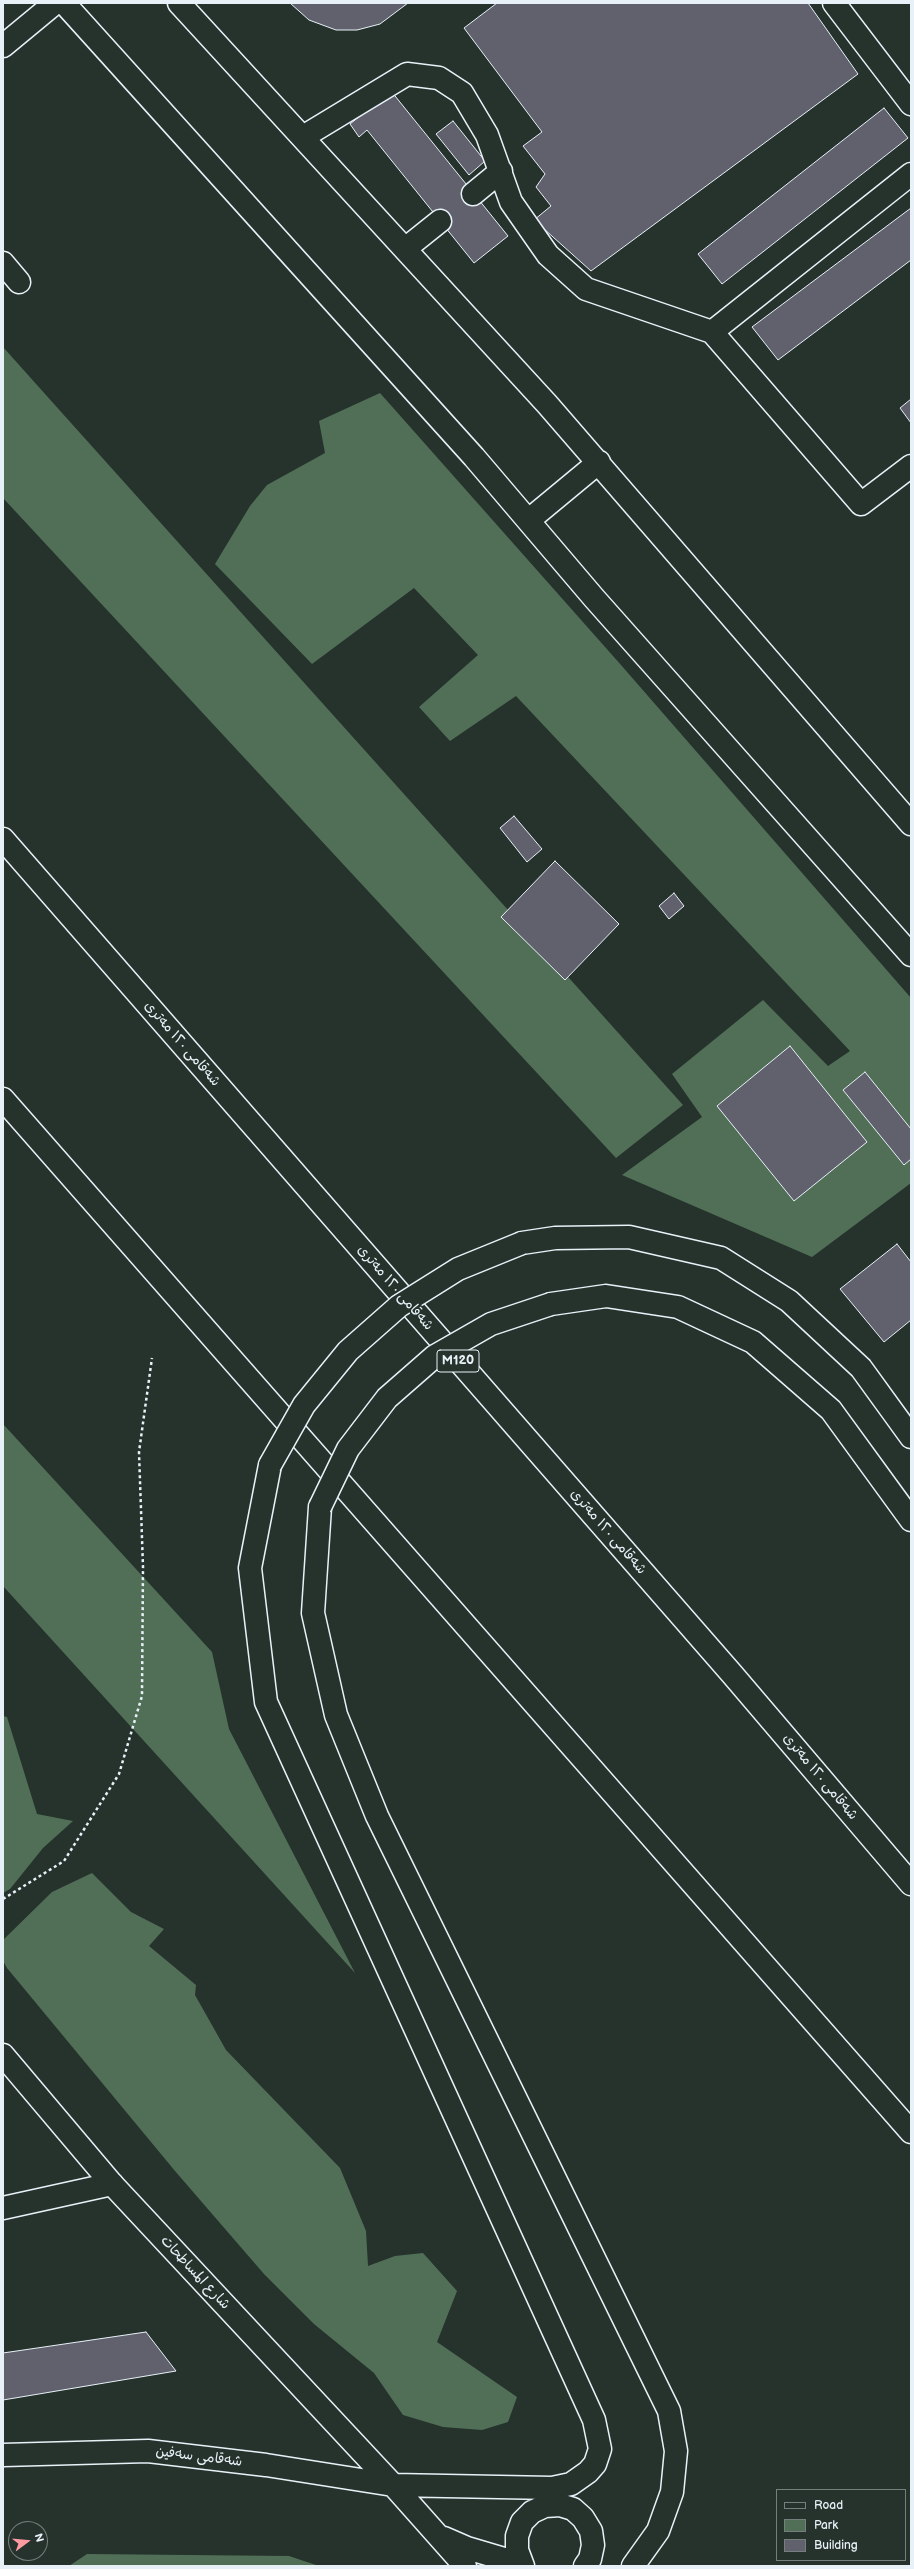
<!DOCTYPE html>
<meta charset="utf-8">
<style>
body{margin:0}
#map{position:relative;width:914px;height:2569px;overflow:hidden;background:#26332d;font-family:"Balsamiq Sans",sans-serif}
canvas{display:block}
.frame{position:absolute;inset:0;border:4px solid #e8f1f8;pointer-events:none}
.legend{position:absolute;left:776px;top:2489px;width:130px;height:72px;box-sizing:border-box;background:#26332d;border:1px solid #747f7e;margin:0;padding:5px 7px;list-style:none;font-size:12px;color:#e8f1f8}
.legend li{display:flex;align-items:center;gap:8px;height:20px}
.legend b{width:20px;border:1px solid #747f7e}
.north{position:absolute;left:8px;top:2521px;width:40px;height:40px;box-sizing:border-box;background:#26332d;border:1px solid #747f7e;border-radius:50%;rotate:74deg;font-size:11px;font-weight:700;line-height:16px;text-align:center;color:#e8f1f8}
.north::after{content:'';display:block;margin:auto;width:14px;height:18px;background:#ff9aa2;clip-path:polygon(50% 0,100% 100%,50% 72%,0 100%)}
</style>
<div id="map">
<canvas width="914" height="2569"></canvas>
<div class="frame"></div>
<ul class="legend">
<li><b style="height:5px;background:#26332d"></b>Road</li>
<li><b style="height:11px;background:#516f57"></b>Park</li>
<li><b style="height:11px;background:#61616d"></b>Building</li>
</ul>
<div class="north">N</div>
</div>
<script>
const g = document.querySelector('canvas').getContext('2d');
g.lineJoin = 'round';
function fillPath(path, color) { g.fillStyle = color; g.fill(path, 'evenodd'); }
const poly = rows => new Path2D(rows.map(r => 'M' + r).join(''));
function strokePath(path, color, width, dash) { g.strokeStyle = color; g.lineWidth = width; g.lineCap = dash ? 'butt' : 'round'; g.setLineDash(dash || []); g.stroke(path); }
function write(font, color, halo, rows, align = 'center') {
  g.font = font + ' "Balsamiq Sans","Playpen Sans Arabic",sans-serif'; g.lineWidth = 3.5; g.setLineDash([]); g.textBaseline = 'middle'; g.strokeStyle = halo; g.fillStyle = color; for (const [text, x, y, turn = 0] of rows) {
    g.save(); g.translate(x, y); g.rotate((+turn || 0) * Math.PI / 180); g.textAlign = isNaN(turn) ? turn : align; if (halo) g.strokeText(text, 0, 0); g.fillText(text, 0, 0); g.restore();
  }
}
fillPath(poly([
 [3,347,54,404,683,1105,616,1158,3,498],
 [380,393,621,665,911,998,911,1183,812,1257,622,1175,702,1117,672,1074,763,1000,828,1066,850,1051,516,696,450,741,419,707,478,655,414,588,312,664,215,564,250,506,267,485,325,453,319,421],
 [3,1424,212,1652,229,1729,355,1973,3,1586],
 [3,1716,7,1717,37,1814,73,1821,43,1848,10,1889,3,1893],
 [92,1873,131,1912,164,1929,149,1946,196,1985,195,1995,226,2050,340,2168,366,2231,368,2266,395,2256,423,2253,457,2291,437,2342,517,2397,508,2422,482,2430,443,2427,403,2415,374,2373,314,2324,264,2274,175,2171,7,1968,3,1961,3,1940,52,1892],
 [87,2554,289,2556,319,2566,69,2566]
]), '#516f57');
const building = poly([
 [290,3,408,3,380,24,357,30,336,30,309,20,290,3],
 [497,3,808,3,858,74,591,271,534,220,551,206,536,187,545,174,523,146,542,132,464,28,497,3],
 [391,91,508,236,474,263,367,130,359,137,350,124,391,91],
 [884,108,908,138,722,284,698,254,884,108],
 [453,121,485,161,469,175,436,134,453,121],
 [911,208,911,260,778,360,752,327,911,208],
 [911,399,911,423,900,408,911,399],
 [514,816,542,849,527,862,500,828,514,816],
 [555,861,619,924,565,980,501,917,555,861],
 [674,893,684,906,669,919,659,906,674,893],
 [790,1046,867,1142,794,1201,717,1106,790,1046],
 [865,1072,911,1129,911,1159,904,1165,843,1090,865,1072],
 [897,1244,911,1262,911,1320,884,1342,840,1289,897,1244],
 [146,2332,176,2371,3,2400,3,2353,146,2332]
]);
fillPath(building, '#61616d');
strokePath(building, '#e8f1f8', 1);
const lane = poly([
 [834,3,911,104],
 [3,46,55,3],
 [303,137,407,74,439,78,462,93,487,135,511,202,548,255,586,289,712,332],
 [911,174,712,332,861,504,911,466],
 [473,194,501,171],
 [405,249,440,221],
 [3,263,19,282]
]);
const street = poly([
 [3,2208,112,2184]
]);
const secondary = poly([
 [64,3,474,457,594,598,911,955],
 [179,3,547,404,911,824],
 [529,520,599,462],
 [522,1243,555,1238,629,1237,721,1258,789,1301,861,1368,911,1437],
 [551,1304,606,1296,678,1307,753,1342,831,1410,911,1520],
 [320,1507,313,1613,336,1715,377,1816,669,2411,676,2451,672,2492,658,2531,633,2566],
 [3,2055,112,2184,393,2485,465,2566],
 [3,2455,148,2451,266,2465,393,2485,552,2488,571,2484,588,2472,595,2464,600,2449,594,2420,266,1702,250,1568,270,1465],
 [444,2538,467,2548,521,2564],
 [523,2566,517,2550,517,2536,522,2522,532,2512,545,2506,560,2505,573,2509,583,2518,591,2531,593,2545,590,2559,585,2566]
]);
const highway = poly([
 [3,839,732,1674,911,1884],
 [3,1099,911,2132]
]);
strokePath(lane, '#e8f1f8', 25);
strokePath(street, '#e8f1f8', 25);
strokePath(secondary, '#e8f1f8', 25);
strokePath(highway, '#e8f1f8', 25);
strokePath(poly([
 [3,1899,64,1861,119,1774,142,1696,143,1567,139,1452,152,1358]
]), '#e8f1f8', 2.5, [3, 3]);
strokePath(lane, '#26332d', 22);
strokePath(street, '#26332d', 22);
strokePath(secondary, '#26332d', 22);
strokePath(highway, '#26332d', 22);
const secondaryBridge = poly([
 [270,1465,304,1405,348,1351,399,1306,458,1269,522,1243],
 [320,1507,348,1449,387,1398,435,1356,491,1324,551,1304]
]);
strokePath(secondaryBridge, '#e8f1f8', 25, []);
strokePath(secondaryBridge, '#26332d', 22);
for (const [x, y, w] of [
 [458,1361,42]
]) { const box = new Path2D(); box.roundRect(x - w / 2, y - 11, w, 22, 3); g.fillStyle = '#26332d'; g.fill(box); strokePath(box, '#e8f1f8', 1); }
write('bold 13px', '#e8f1f8', null, [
 ["M120",458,1361]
]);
write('14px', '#e8f1f8', '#26332d', [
 ["شەقامی ١٢٠ مەتری",182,1044,49],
 ["شەقامی ١٢٠ مەتری",395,1288,49],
 ["شەقامی ١٢٠ مەتری",608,1532,49],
 ["شەقامی ١٢٠ مەتری",820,1777,50],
 ["شارع المساطحات",195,2273,47],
 ["شەقامی سەفین",199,2457,7]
]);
</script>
